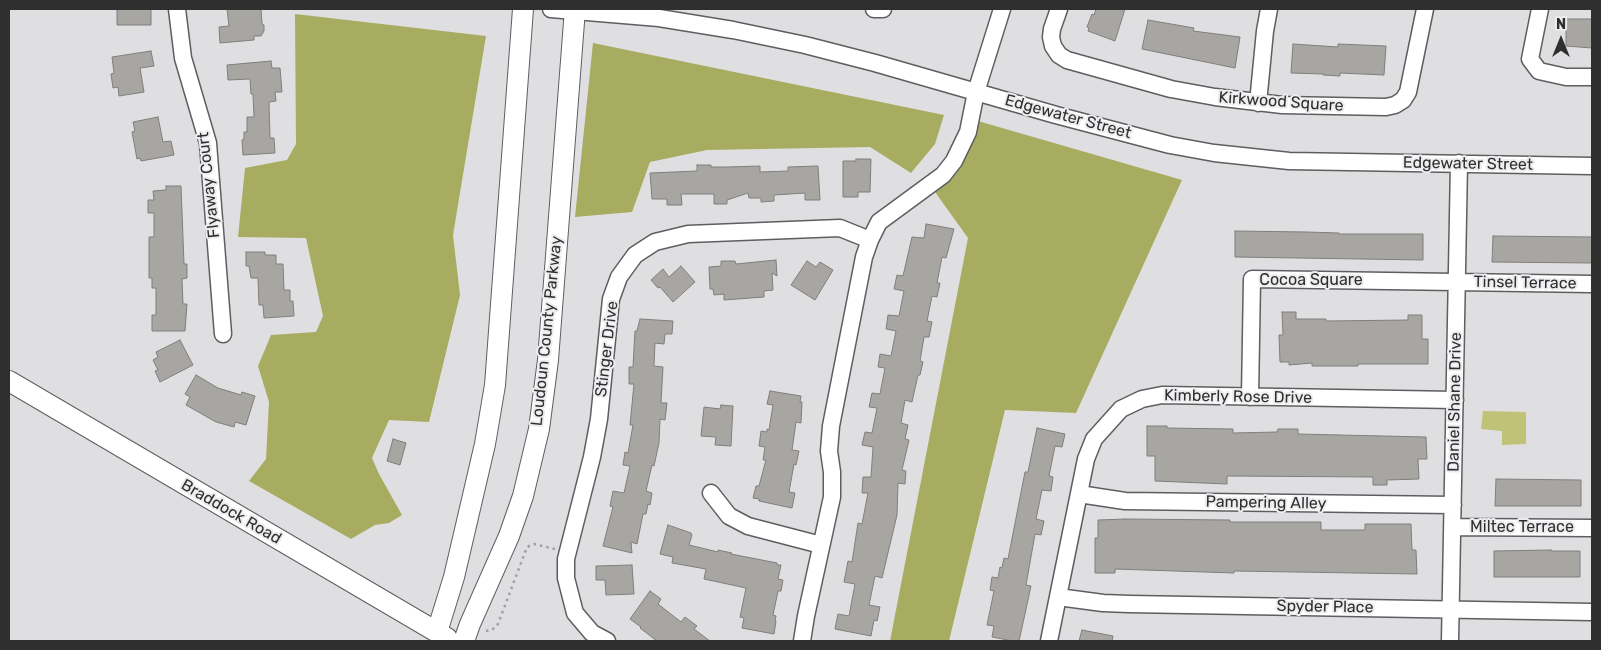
<!DOCTYPE html>
<style>
body{margin:0}
#map{position:relative;width:1601px;height:650px;overflow:hidden;background:#dfdfe2;font-family:Rubik,sans-serif}
canvas{display:block}
.frame{position:absolute;inset:0;border:10px solid #2f2f30;pointer-events:none}
.north{position:absolute;left:1536px;top:15px;width:50px;height:50px;-webkit-text-stroke:4px #ecedef;paint-order:stroke;rotate:0deg;font-size:14px;font-weight:700;line-height:20px;text-align:center;color:#2f2f30}
.north::after{content:'';display:block;margin:auto;width:18px;height:22px;background:#2f2f30;clip-path:polygon(50% 0,100% 100%,50% 72%,0 100%)}
</style>
<div id="map">
<canvas width="1601" height="650"></canvas>
<div class="frame"></div>
<div class="north">N</div>
</div>
<script>
const g = document.querySelector('canvas').getContext('2d');
g.lineJoin = 'round';
function fillPath(path, color) { g.fillStyle = color; g.fill(path, 'evenodd'); }
const poly = rows => new Path2D(rows.map(r => 'M' + r).join(''));
function strokePath(path, color, width, dash) { g.strokeStyle = color; g.lineWidth = width; g.lineCap = dash ? 'butt' : 'round'; g.setLineDash(dash || []); g.stroke(path); }
function write(font, color, halo, rows, align = 'center') {
  g.font = font + ' Rubik,sans-serif'; g.lineWidth = 4; g.setLineDash([]); g.textBaseline = 'middle'; g.strokeStyle = halo; g.fillStyle = color; for (const [text, x, y, turn = 0] of rows) {
    g.save(); g.translate(x, y); g.rotate((+turn || 0) * Math.PI / 180); g.textAlign = isNaN(turn) ? turn : align; if (halo) g.strokeText(text, 0, 0); g.fillText(text, 0, 0); g.restore();
  }
}
fillPath(poly([
 [1483,411,1526,412,1526,444,1502,445,1502,431,1481,429]
]), '#bfc277');
fillPath(poly([
 [295,14,486,36,453,235,460,295,429,422,389,420,372,458,379,474,402,515,389,523,375,525,351,539,249,481,266,459,269,402,258,366,271,335,316,332,323,316,306,238,238,237,245,168,287,160,296,144],
 [593,43,944,115,935,144,911,173,870,147,707,150,650,162,632,212,575,217],
 [971,119,1182,180,1076,413,1005,410,949,641,890,641,968,238,930,185]
]), '#a8ac60');
const building = poly([
 [117,9,151,9,151,25,117,25,117,9],
 [227,9,261,9,262,24,264,25,264,31,261,36,254,36,254,40,220,43,219,27,229,26,227,9],
 [1096,9,1125,9,1115,41,1088,31,1089,28,1087,27,1092,14,1094,15,1096,9],
 [1566,19,1592,19,1592,48,1566,46,1566,19],
 [1148,20,1194,28,1193,31,1240,37,1235,68,1142,49,1148,20],
 [1293,44,1338,47,1338,44,1386,46,1384,75,1340,73,1340,76,1323,75,1323,74,1291,73,1293,44],
 [151,51,154,66,140,68,144,92,119,96,118,87,113,88,111,74,114,73,112,57,151,51],
 [271,61,272,68,280,68,282,92,275,92,276,101,269,102,270,138,274,138,275,153,243,155,242,140,244,139,244,132,247,132,247,117,254,117,253,94,251,94,250,79,228,80,227,65,271,61],
 [158,117,163,142,171,141,174,155,141,161,140,158,137,159,132,132,135,131,133,122,158,117],
 [856,159,871,159,870,192,858,192,858,197,843,197,843,161,856,161,856,159],
 [697,165,711,165,711,167,727,167,760,166,760,172,788,171,788,167,818,166,820,200,805,200,805,193,774,195,774,201,761,202,761,198,749,198,748,193,727,200,727,204,714,204,714,194,681,194,682,205,667,205,667,199,652,199,650,173,697,171,697,165],
 [166,186,181,186,184,264,187,264,187,278,182,279,183,304,187,304,185,331,152,331,152,315,156,315,156,288,152,288,152,278,149,278,149,237,154,237,154,213,148,213,148,200,154,200,153,191,166,190,166,186],
 [926,224,954,229,946,258,942,257,937,283,940,283,937,297,932,296,927,321,932,322,929,337,924,337,920,361,923,362,920,375,918,375,912,402,905,400,901,423,908,425,905,439,909,440,902,470,906,471,905,484,898,483,897,515,882,578,875,576,869,605,880,607,877,621,874,620,871,636,835,629,838,614,849,616,855,584,844,582,848,561,852,562,858,523,862,524,868,493,862,493,863,477,871,477,873,447,862,445,865,432,872,433,877,408,869,407,872,393,880,394,885,368,878,367,880,354,891,356,896,331,886,329,888,315,899,316,904,291,894,289,897,275,903,276,912,237,924,238,926,224],
 [1235,231,1307,232,1339,233,1339,234,1423,234,1423,260,1235,257,1235,231],
 [1493,236,1592,237,1592,263,1492,262,1493,236],
 [246,252,265,252,265,255,276,255,276,264,283,264,284,290,290,290,290,301,293,301,294,316,264,318,263,305,259,305,258,278,251,278,249,266,246,266,246,252],
 [776,260,777,276,772,273,773,290,764,291,764,297,724,300,724,294,714,295,713,289,710,289,709,267,721,266,721,261,735,261,736,264,776,260],
 [807,261,816,267,820,262,833,270,815,300,791,285,807,261],
 [681,266,695,282,673,302,660,287,658,288,651,280,663,269,669,277,681,266],
 [1282,312,1296,312,1296,319,1326,319,1326,321,1408,320,1408,315,1422,315,1422,339,1428,339,1428,364,1358,364,1358,366,1312,366,1312,363,1289,365,1289,362,1280,362,1279,335,1283,335,1282,312],
 [640,319,673,321,672,334,665,334,664,344,655,343,654,366,663,367,661,403,667,403,665,420,660,419,659,443,654,466,652,465,646,491,652,493,650,505,648,504,646,514,643,514,637,544,631,542,632,553,603,546,613,507,610,506,613,491,624,493,630,466,623,465,625,452,628,453,633,425,630,425,634,384,629,384,629,367,633,367,635,331,637,331,640,319],
 [180,340,193,365,160,382,155,371,158,370,153,360,158,357,156,352,180,340],
 [196,375,218,388,241,395,242,392,255,396,246,425,235,422,234,427,216,422,186,405,190,397,185,394,196,375],
 [770,391,801,396,800,402,802,402,801,423,796,422,792,450,799,451,796,465,794,464,789,492,795,493,792,508,759,501,759,499,753,498,756,486,759,486,766,460,763,460,765,447,759,446,761,431,767,432,767,429,769,430,773,405,767,404,770,391],
 [721,405,733,406,731,446,715,445,716,437,701,436,704,407,720,409,721,405],
 [1147,426,1167,426,1167,428,1233,429,1233,433,1277,432,1278,429,1298,429,1298,434,1426,437,1427,459,1418,459,1419,479,1387,480,1387,485,1373,485,1373,477,1227,476,1227,484,1155,481,1155,456,1147,456,1147,426],
 [1037,428,1065,434,1062,447,1055,446,1049,476,1053,477,1051,491,1042,490,1036,519,1044,521,1041,535,1035,534,1026,585,1031,586,1023,623,1019,641,1013,641,992,637,994,626,987,625,994,591,990,590,992,577,998,578,1000,567,1002,568,1004,558,1008,559,1025,472,1028,472,1037,428],
 [393,439,406,443,400,465,387,461,393,439],
 [1496,479,1581,480,1581,506,1495,506,1496,479],
 [1125,519,1230,520,1230,522,1321,522,1321,530,1365,530,1365,524,1411,524,1412,550,1416,550,1417,574,1234,571,1234,573,1115,569,1115,573,1095,573,1095,538,1098,538,1098,520,1125,519],
 [668,525,691,533,692,535,689,545,718,552,718,550,732,553,731,554,777,563,777,565,781,565,778,579,783,580,781,591,778,591,773,615,776,616,775,621,776,621,774,634,742,628,744,618,740,617,746,588,704,579,706,569,672,563,673,557,660,554,668,525],
 [1551,550,1551,551,1580,551,1580,577,1494,577,1494,551,1551,550],
 [632,565,634,594,606,595,605,580,596,580,596,566,632,565],
 [650,591,661,599,658,604,681,622,685,617,697,626,694,629,710,641,657,641,640,628,641,627,630,619,650,591],
 [1082,630,1113,636,1112,641,1079,641,1082,630]
]);
fillPath(building, '#a7a6a3');
strokePath(building, '#807e7c', 1);
const minor = poly([
 [177,9,183,58,208,143,223,334],
 [551,9,659,18,733,30,805,45,875,63,1056,115,1170,145,1214,153,1289,161,1592,166],
 [874,9,883,9],
 [1059,9,1052,29,1051,37,1053,46,1059,55,1067,60,1171,89,1215,97,1282,105,1386,107,1395,105,1403,100,1408,92,1425,9],
 [1540,9,1530,59,1539,71,1566,77,1592,77],
 [1258,103,1265,31,1269,9],
 [1250,397,1252,279,1592,284],
 [711,493,729,516,748,526,821,545],
 [1079,494,1125,501,1453,505],
 [1452,527,1592,528],
 [1058,597,1103,603,1129,604,1592,612],
 [607,641,592,633,575,613,566,578,566,559,592,457,599,419,611,299,619,277,635,255,655,242,688,234,840,228,870,240],
 [802,641,806,616,832,497,832,472,829,451,831,426,864,257,870,240,879,222,943,175,954,161,968,132,976,92,1002,9],
 [1049,641,1086,459,1094,439,1121,409,1142,399,1162,395,1455,400],
 [1450,641,1459,163]
]);
const major = poly([
 [9,381,447,638],
 [437,632,454,577,468,517,485,444,495,385,523,9],
 [464,641,470,624,509,536,523,496,539,429,548,360,575,9]
]);
strokePath(minor, '#5e5e60', 19);
strokePath(major, '#5e5e60', 22);
strokePath(poly([
 [486,631,492,630,498,624,527,547,534,544,555,549]
]), '#a0a0a2', 2.5, [2.5, 4]);
strokePath(minor, '#fff', 16);
strokePath(major, '#fff', 20);
write('16px', '#2f2f30', '#ecedef', [
 ["Kirkwood Square",1281,102,4],
 ["Edgewater Street",1068,117,15],
 ["Edgewater Street",1468,164,1],
 ["Flyaway Court",209,185,-96],
 ["Cocoa Square",1311,280],
 ["Tinsel Terrace",1525,283,1],
 ["Loudoun County Parkway",547,331,-84],
 ["Stinger Drive",607,349,-83],
 ["Kimberly Rose Drive",1238,397,1],
 ["Daniel Shane Drive",1455,402,-89],
 ["Pampering Alley",1266,503,1],
 ["Braddock Road",231,512,30],
 ["Miltec Terrace",1522,527],
 ["Spyder Place",1325,607,1]
]);
</script>
